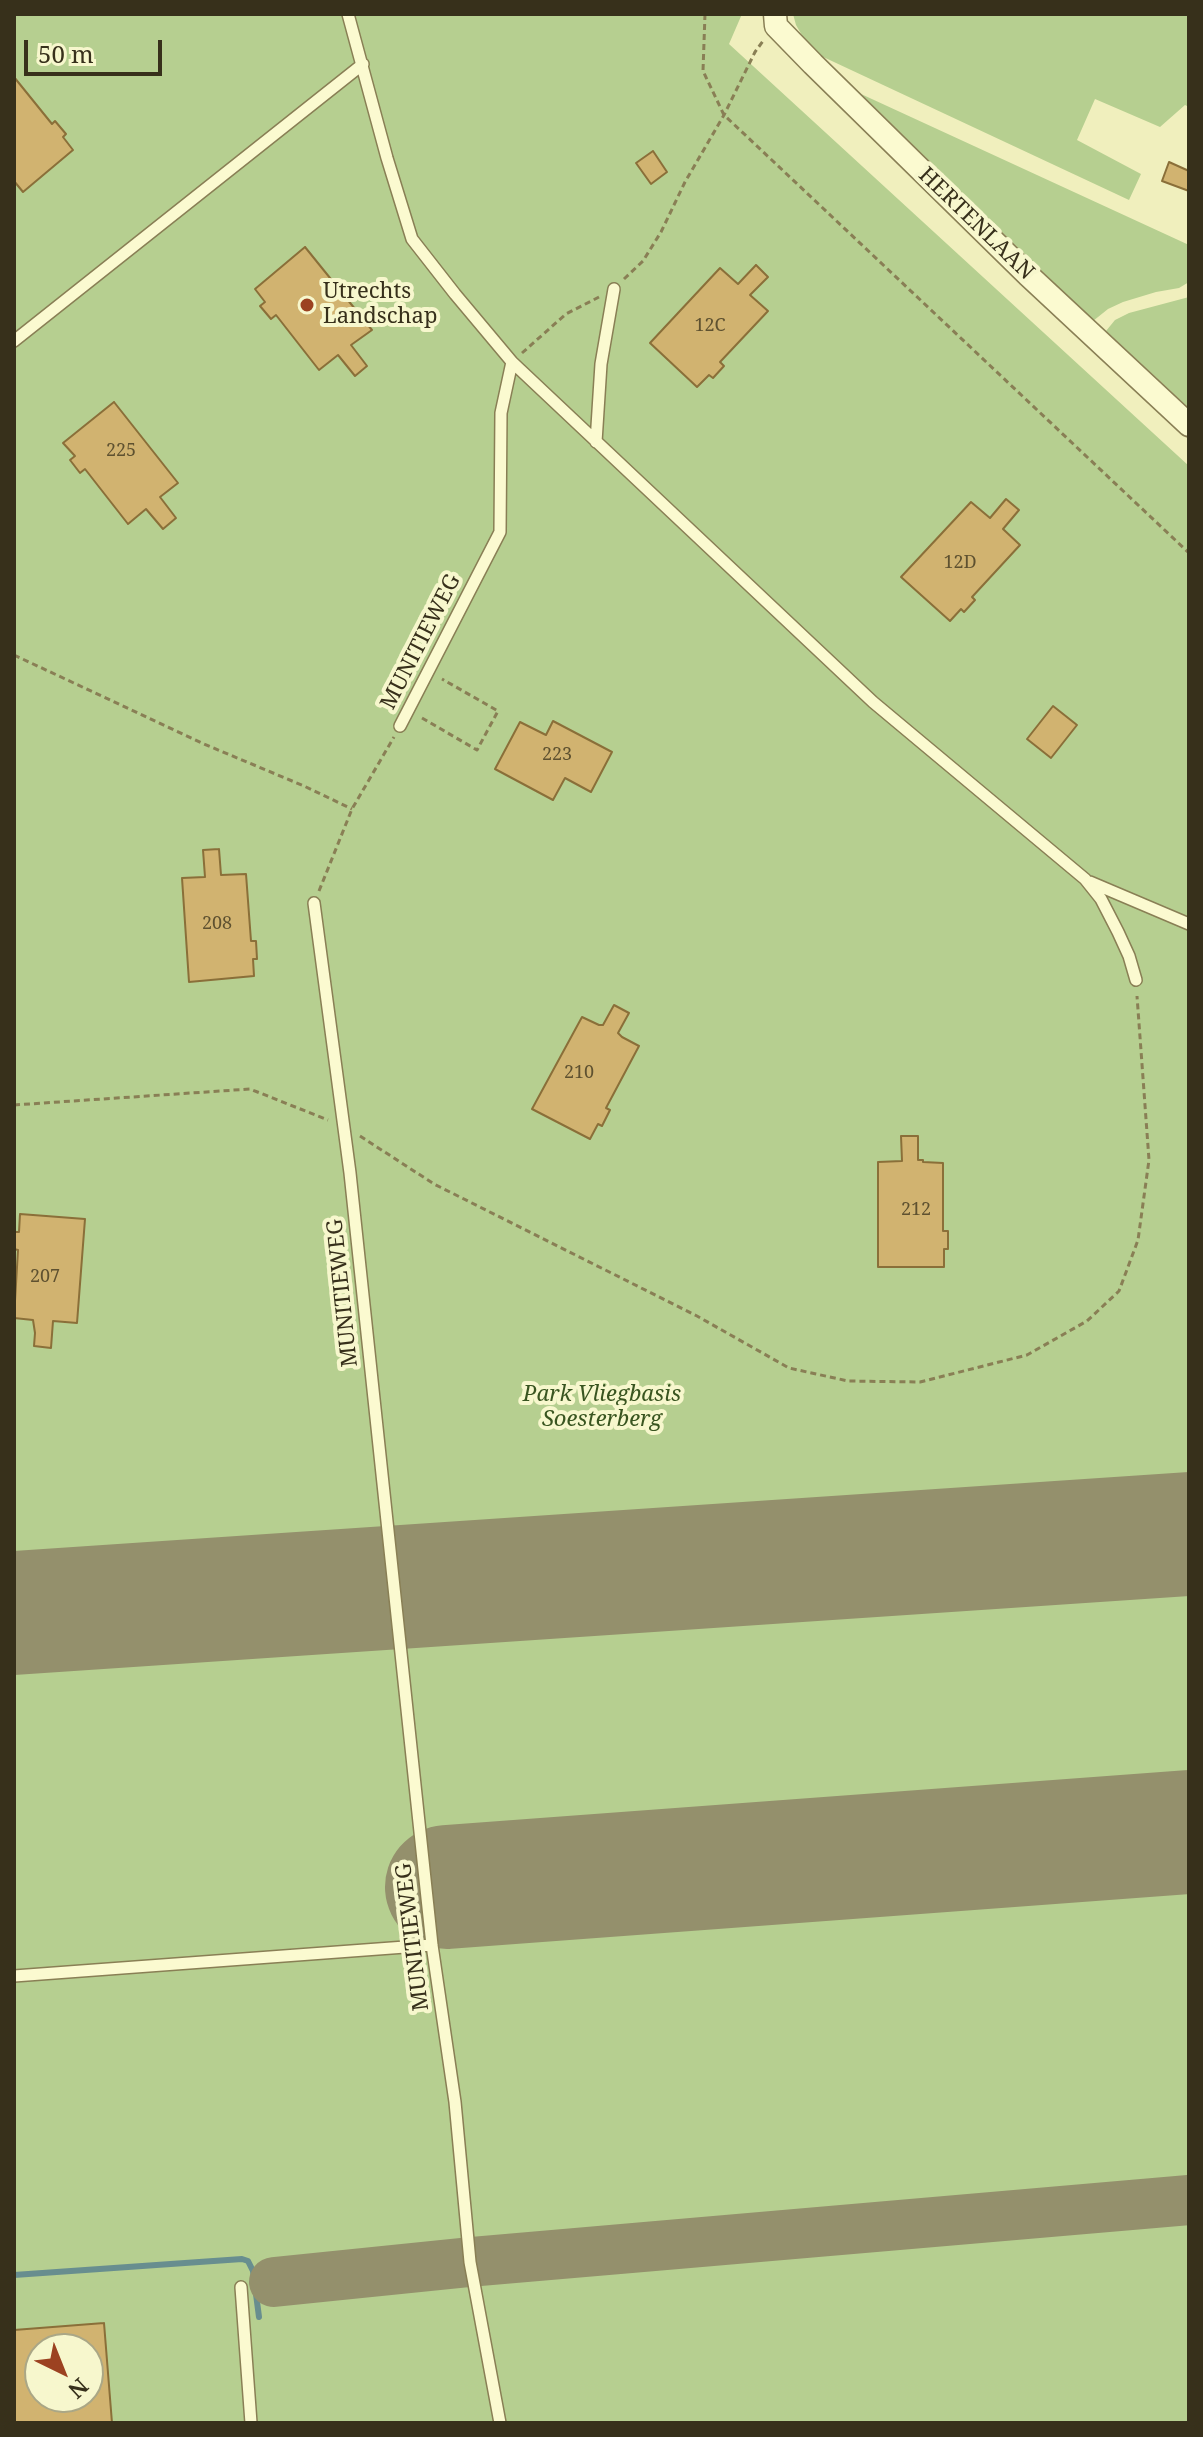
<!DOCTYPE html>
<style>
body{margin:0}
#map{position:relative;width:1203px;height:2437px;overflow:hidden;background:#f0efbd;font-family:"Noto Serif",serif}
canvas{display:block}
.frame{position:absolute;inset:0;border:16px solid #37301b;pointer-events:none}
.north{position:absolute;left:24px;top:2333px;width:80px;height:80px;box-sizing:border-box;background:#f7f7cd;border:2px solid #aaa786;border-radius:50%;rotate:137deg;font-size:22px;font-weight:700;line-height:32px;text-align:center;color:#37301b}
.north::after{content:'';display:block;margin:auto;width:28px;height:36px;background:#9c4221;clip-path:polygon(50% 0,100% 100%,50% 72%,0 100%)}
.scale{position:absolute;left:24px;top:40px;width:138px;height:36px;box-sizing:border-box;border:4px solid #37301b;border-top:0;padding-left:10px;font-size:24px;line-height:28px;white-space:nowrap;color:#37301b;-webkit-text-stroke:6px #f7f7cd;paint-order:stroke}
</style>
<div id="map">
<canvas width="1203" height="2437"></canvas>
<div class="frame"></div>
<div class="north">N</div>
<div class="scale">50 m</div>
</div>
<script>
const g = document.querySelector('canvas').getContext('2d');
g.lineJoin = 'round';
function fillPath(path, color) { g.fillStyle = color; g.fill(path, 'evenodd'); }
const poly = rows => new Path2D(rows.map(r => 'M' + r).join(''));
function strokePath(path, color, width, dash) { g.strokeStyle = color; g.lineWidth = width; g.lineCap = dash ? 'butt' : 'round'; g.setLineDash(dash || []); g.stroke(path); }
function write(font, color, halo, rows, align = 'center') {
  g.font = font + ' "Noto Serif",serif'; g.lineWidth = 8; g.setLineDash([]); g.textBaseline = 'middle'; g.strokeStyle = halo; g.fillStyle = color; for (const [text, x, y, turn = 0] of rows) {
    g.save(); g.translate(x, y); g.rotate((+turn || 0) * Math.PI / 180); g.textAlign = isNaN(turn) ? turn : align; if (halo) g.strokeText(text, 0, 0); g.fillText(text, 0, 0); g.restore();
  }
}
fillPath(poly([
 [14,14,742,14,729,44,1189,466,1189,2423,14,2423],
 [40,2349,88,2349,88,2397,40,2397],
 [793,14,1189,14,1189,107,1185,105,1160,127,1095,99,1077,140,1141,174,1129,200,819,55,807,44,796,25],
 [861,94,1189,245,1189,282,1179,288,1156,292,1123,302,1108,309,1093,321],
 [1189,297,1189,408,1106,331,1115,320,1129,313]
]), '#b6cf90');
strokePath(poly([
 [14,2275,242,2259,248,2261,253,2271,259,2317]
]), '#688e8f', 6);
strokePath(poly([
 [274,2282,470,2262,1189,2200]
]), '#94906c', 50);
strokePath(poly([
 [14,1613,1189,1534],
 [447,1887,1189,1832]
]), '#94906c', 124);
const building = poly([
 [14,77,52,124,55,121,66,134,63,137,73,150,23,192,14,181,14,77],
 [653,151,667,172,651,184,636,163,653,151],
 [1169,162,1189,171,1189,191,1162,181,1169,162],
 [305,247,372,330,351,345,367,366,355,376,338,355,319,370,276,315,271,319,260,306,265,302,255,289,305,247],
 [756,265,768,277,750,295,768,311,720,362,724,366,713,378,709,375,697,387,650,343,720,268,738,284,756,265],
 [114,402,178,483,160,497,176,518,163,529,146,509,128,524,85,469,80,473,70,460,75,456,63,443,114,402],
 [1006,499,1019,510,1003,529,1020,545,972,597,975,600,964,612,961,609,950,621,901,577,971,502,990,518,1006,499],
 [1053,706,1077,725,1051,758,1027,739,1053,706],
 [553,721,612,752,591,792,565,778,553,800,495,769,520,722,546,735,553,721],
 [219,849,221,875,246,874,251,941,256,941,257,959,253,959,254,976,189,982,182,878,205,877,203,850,219,849],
 [614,1005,629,1013,618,1033,622,1037,639,1046,606,1108,610,1110,602,1126,598,1124,590,1139,532,1109,582,1017,599,1025,603,1025,614,1005],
 [901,1136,918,1136,918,1160,923,1160,923,1162,943,1163,943,1231,948,1231,948,1249,944,1249,944,1267,878,1267,878,1162,902,1161,901,1136],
 [20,1214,85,1219,77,1323,53,1321,51,1348,34,1346,35,1333,33,1320,14,1318,18,1250,14,1249,14,1232,19,1232,20,1214],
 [104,2323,112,2423,14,2423,14,2330,104,2323],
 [40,2349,88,2349,88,2397,40,2397,40,2349]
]);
fillPath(building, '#d1b370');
strokePath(building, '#8a6f39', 2);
const lane = poly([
 [348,14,387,158,412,239,455,294,512,362,873,702,1085,879,1101,899,1118,932,1129,956,1136,980],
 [14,341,363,64],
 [596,442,601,364,614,289],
 [400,726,500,532,501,413,512,362],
 [1090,882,1189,924],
 [314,903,350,1173,432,1945,455,2102,470,2262,500,2423],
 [14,1976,432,1945],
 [241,2287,251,2423]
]);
const street = poly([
 [775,14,776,26,813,64,1028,275,1189,425]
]);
strokePath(lane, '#897f55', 14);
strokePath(street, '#897f55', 25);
strokePath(poly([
 [705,14,703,71,724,115,1189,553],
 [624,279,643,261,661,232,685,182,724,115,755,52,763,41],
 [522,353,566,314,599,297],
 [14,655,204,744,304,786,352,809],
 [422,718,477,750,498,711,442,679],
 [319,891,352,809,394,737],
 [14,1105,250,1089,328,1120],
 [360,1136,434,1184,697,1316,789,1368,848,1381,920,1382,1027,1355,1087,1321,1119,1291,1138,1240,1149,1160,1137,996]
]), '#897f55', 3, [6, 4]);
strokePath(lane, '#fbfad0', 11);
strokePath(street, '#fbfad0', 22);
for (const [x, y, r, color] of [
 [307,305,8,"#9c4221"]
]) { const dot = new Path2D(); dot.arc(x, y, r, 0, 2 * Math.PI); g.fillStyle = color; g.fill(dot); strokePath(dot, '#f7f7cd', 3); }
write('18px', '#5e5130', null, [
 ["12C",710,326],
 ["225",121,451],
 ["12D",960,563],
 ["223",557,755],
 ["208",217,924],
 ["210",579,1073],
 ["212",916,1210],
 ["207",45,1277]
]);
write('22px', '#37301b', '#f7f7cd', [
 ["HERTENLAAN",976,224,44],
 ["MUNITIEWEG",421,642,-63],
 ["MUNITIEWEG",343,1293,-96],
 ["MUNITIEWEG",413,1937,-97]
]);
write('22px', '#37301b', '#f7f7cd', [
 ["Utrechts",323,292],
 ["Landschap",323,317]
], 'left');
write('italic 22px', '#395520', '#f7f7cd', [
 ["Park Vliegbasis",602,1395],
 ["Soesterberg",602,1420]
]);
</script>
